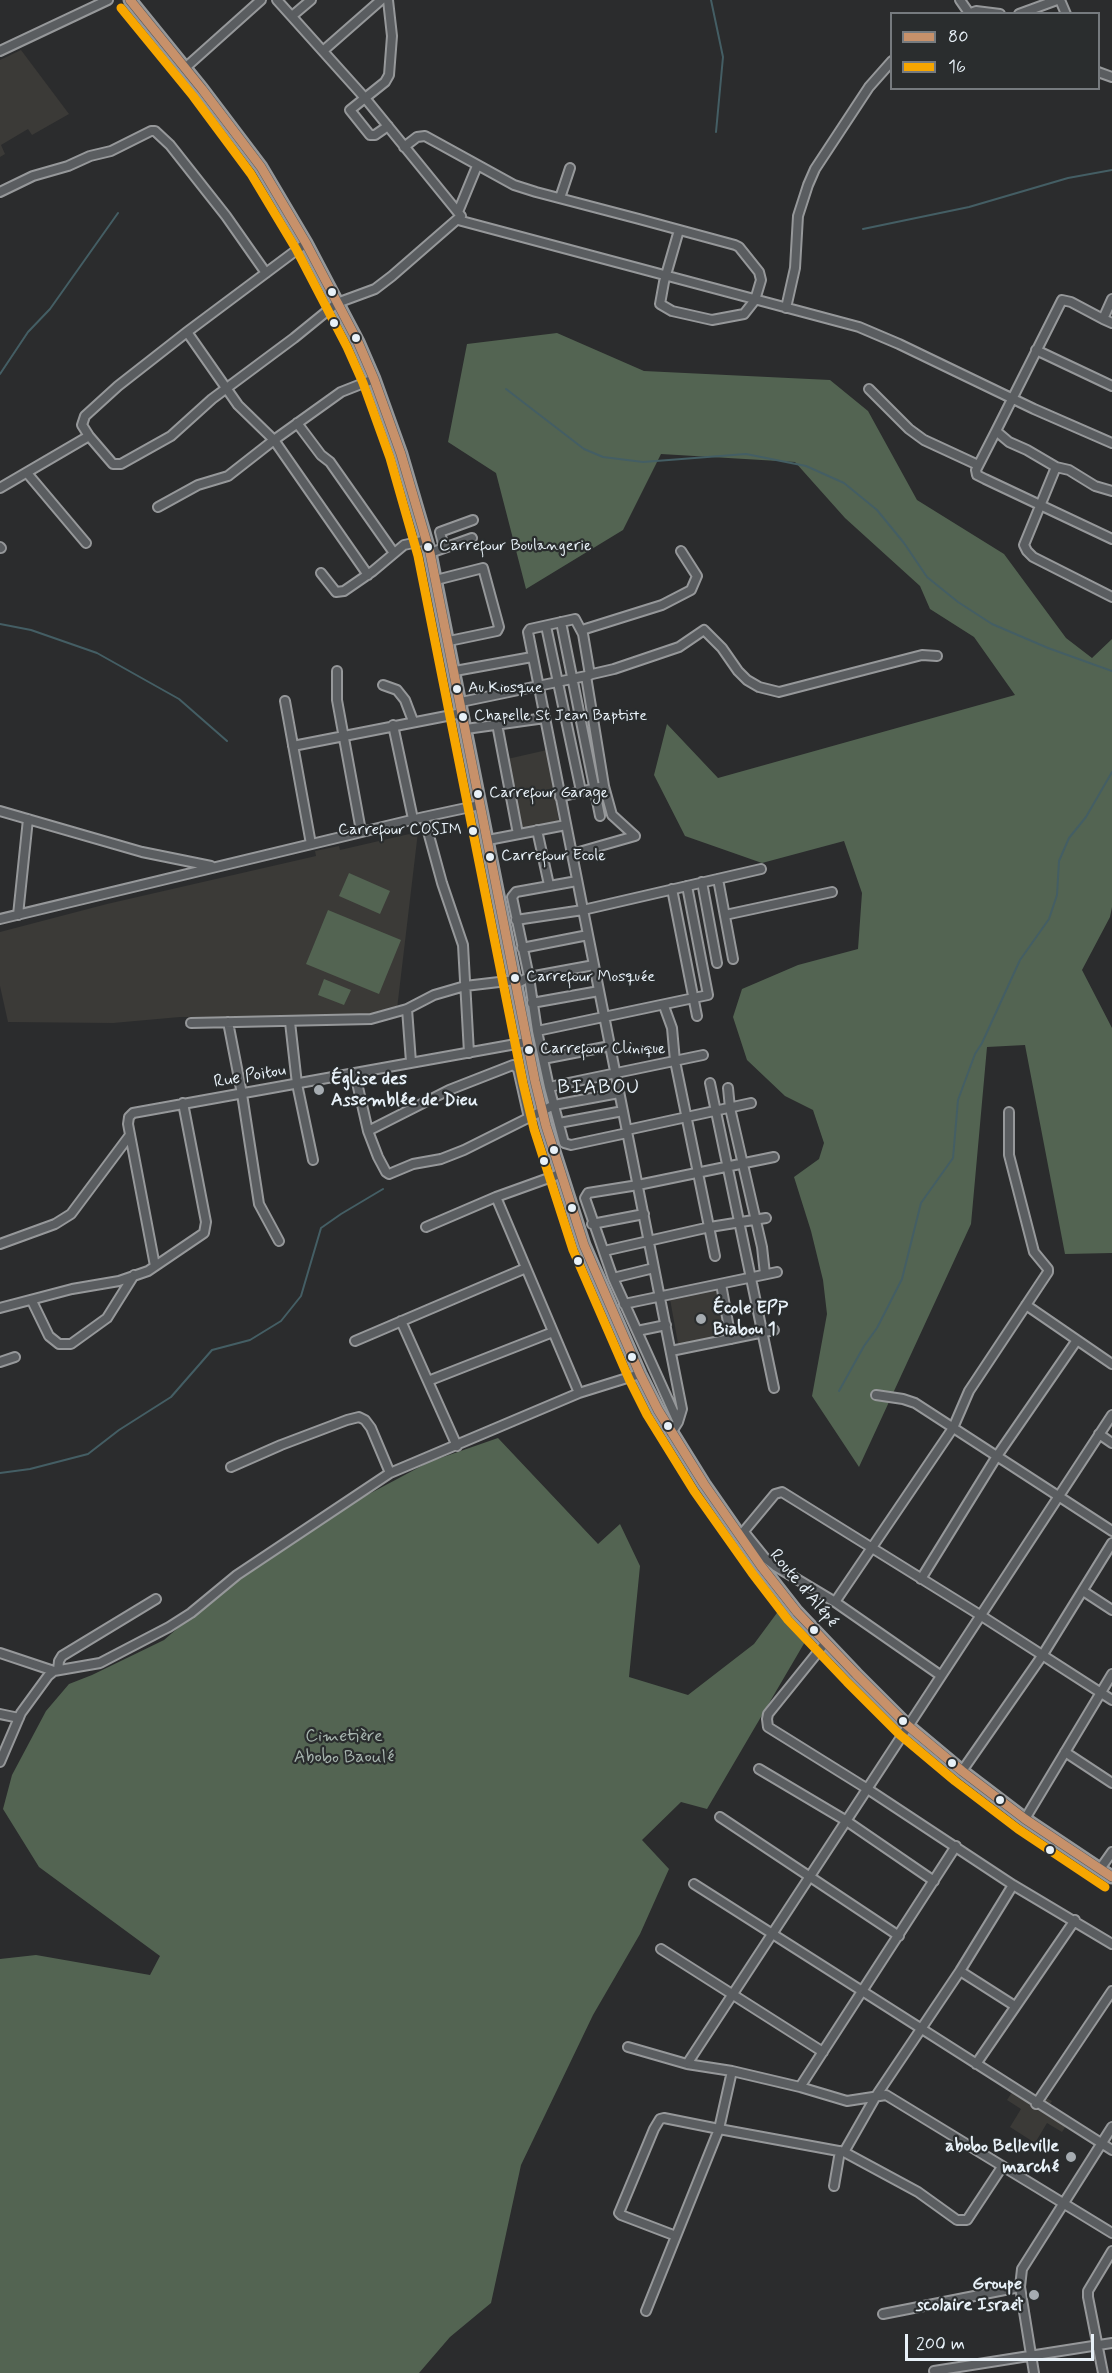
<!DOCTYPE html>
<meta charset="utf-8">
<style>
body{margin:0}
#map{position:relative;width:1112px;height:2373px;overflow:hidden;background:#2b2c2d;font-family:Mynerve,sans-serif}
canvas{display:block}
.legend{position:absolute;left:890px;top:12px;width:210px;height:78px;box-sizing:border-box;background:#2a2d2e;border:2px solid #767b7f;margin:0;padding:8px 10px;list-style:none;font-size:18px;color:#e8f1f8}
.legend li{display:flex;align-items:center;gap:12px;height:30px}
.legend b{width:30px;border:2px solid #767b7f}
.scale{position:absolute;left:905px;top:2334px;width:189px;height:27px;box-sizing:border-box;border:3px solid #e8f1f8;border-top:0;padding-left:8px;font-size:18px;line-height:21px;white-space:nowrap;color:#e8f1f8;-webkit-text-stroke:4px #2a2d2e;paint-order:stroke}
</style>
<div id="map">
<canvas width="1112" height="2373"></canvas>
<ul class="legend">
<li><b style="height:8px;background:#c7916a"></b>80</li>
<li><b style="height:8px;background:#f7a600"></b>16</li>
</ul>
<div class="scale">200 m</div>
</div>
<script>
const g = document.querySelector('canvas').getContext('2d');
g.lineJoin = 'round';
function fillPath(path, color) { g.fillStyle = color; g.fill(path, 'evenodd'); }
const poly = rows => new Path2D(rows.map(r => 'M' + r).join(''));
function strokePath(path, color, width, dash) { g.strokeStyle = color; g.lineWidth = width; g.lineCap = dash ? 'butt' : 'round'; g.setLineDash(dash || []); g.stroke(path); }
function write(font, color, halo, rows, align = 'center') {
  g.font = font + ' Mynerve,sans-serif'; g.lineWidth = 4.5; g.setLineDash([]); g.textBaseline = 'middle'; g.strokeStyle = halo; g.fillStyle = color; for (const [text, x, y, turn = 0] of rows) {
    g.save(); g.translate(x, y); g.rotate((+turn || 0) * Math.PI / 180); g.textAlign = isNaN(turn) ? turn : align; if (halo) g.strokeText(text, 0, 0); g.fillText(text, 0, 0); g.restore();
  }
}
fillPath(poly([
 [21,50,69,114,32,135,28,129,1,145,5,154,0,157,0,60],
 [547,750,559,822,518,831,503,760],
 [418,832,397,1009,371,1016,180,1017,113,1023,8,1022,0,986,0,932,107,904,316,856,315,851,339,846,340,850],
 [722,1289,731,1338,679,1349,670,1299],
 [1016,2086,1041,2102,1044,2097,1052,2101,1049,2106,1070,2120,1062,2132,1047,2123,1035,2143,1010,2127,1021,2109,1007,2100]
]), '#3b3a37');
fillPath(poly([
 [557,333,644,371,830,380,868,411,917,500,1004,554,1066,638,1092,658,1112,639,1112,907,1110,917,1082,970,1112,1028,1112,1253,1065,1254,1025,1045,987,1047,971,1224,859,1467,812,1396,827,1314,823,1280,811,1231,794,1177,819,1159,824,1143,813,1110,785,1096,747,1060,733,1017,742,989,798,965,858,949,862,893,844,841,762,863,685,836,654,775,667,724,718,778,1015,695,974,637,930,609,920,586,845,518,795,462,661,454,623,530,526,589,496,473,448,442,467,344],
 [349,873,390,891,380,914,339,896],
 [328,910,401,940,379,994,306,964],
 [324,979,351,990,344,1005,318,995],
 [498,1438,598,1544,620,1524,640,1566,629,1677,688,1695,754,1644,785,1602,809,1635,707,1809,681,1802,642,1840,669,1869,640,1934,593,2015,521,2165,491,2303,450,2337,419,2373,0,2373,0,1959,36,1955,150,1975,160,1956,39,1867,3,1809,12,1775,46,1711,69,1684,92,1675,164,1640,230,1583,324,1518,429,1462]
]), '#536452');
strokePath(poly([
 [711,0,723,57,716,132],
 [863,229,969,207,1068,178,1112,170],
 [0,374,28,332,50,309,118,213],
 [506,389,584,449,603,457,643,462,746,454,806,466,844,483,877,510,904,543,927,577,958,602,992,624,1048,648,1112,671],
 [0,624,31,630,97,653,179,699,227,741],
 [839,1391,864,1346,877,1328,902,1279,921,1203,953,1158,958,1100,975,1054,982,1043,1020,960,1049,919,1057,895,1059,861,1069,838,1086,817,1112,772],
 [0,1473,30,1469,88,1454,119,1430,171,1397,212,1350,250,1340,281,1321,301,1296,321,1228,341,1214,383,1189]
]), '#445e64', 2);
const street = poly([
 [277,0,365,98,461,216,392,276,375,289,337,303,294,338,212,399,171,436,121,464,113,464,89,436,82,425,85,416,118,386,187,332,306,243],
 [960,0,969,13],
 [1060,0,1066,14],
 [968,14,976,11,1000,14],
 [1019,14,1057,0],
 [292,16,311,0],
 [324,50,381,0],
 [0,51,108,0],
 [185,68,261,0],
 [1098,72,1112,77],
 [388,126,375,135,370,135,350,110,385,82,389,75,392,36,388,0],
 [404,147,417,137,425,136,514,185,536,192,639,219,735,245,739,247,759,272,761,280,755,300,744,314,712,320,672,311,660,304,664,282,679,230],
 [0,192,33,176,68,166,90,156,111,151,151,131,155,131,170,145,226,216,266,273],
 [560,198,570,168],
 [458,212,477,166],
 [458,220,859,327,899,344,1034,409,1112,443],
 [786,308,795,268,798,216,808,185,815,169,869,87,892,61],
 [1103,319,1112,323],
 [187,332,238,405,274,440,341,392,374,379],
 [1036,350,1112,386],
 [869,389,909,429,924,440,978,465],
 [297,423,321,455,330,462,394,553],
 [996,431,1062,300,1071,302,1103,319,1112,299],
 [1056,467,1024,545,1027,551,1033,557,1112,597],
 [27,473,86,543],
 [0,488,89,436],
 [1112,491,1095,486,1069,470,1056,467,1027,450,1009,442,996,431,976,470,977,475,985,479,1112,539],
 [158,507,198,485,228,476,274,440,368,575],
 [0,547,1,548],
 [444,548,440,532,473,520],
 [430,553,472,538],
 [321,573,336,592,344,591,373,571,404,545,427,540],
 [436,580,483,568,499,627,497,631,449,641],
 [561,622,600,816],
 [546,626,581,791],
 [582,630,662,605,691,590,697,576,681,551],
 [337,671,337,700,361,831],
 [455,671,532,657],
 [588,675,614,669,679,647,704,630,722,648,738,671,747,680,759,687,779,692,922,655,937,656],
 [590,675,583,634,575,619,530,629,528,632,682,1409,678,1422,671,1433],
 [383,685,397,690,405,700,413,721],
 [285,701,311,844],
 [461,702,586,676,604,786,560,797],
 [497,724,518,834],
 [393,725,413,819],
 [466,729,545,718],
 [293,746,462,713],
 [0,811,142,852,211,866],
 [424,817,442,883,463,945,469,1053],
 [537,830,549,885],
 [488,840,566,825],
 [572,854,635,836,612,815,604,786],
 [718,879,733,959],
 [577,881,516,892,512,897,529,977,537,1031,549,1087,564,1143,571,1145,627,1133],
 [702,882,717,963],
 [672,889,697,1016],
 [18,915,28,819],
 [725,915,832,892],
 [0,919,424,817,480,805],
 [516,920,583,910,761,869],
 [522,948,588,935],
 [516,984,529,977,594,965],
 [532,1003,599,991],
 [664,1006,672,1028,675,1061,715,1256],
 [407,1009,411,1062],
 [228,1022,242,1094,259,1204,279,1241],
 [290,1022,297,1084,313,1160],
 [191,1023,371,1019,407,1009,434,995,465,986,516,980],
 [537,1031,708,995,687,886],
 [543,1059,610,1046],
 [355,1074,368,1131,449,1090,513,1065,518,1069,529,1118],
 [710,1083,774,1388],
 [549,1087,703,1055],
 [728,1088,730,1108,762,1247,765,1274],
 [559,1123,623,1111],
 [627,1130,751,1103],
 [368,1131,378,1157,386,1172,389,1174,413,1164,441,1159,464,1150,554,1105,619,1093],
 [496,1197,579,1393],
 [592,1224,644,1214],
 [426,1227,496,1197,560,1174],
 [0,1244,55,1224,71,1214,130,1135],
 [604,1251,710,1227,766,1218],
 [155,1266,128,1124,129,1117,133,1113,527,1042],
 [613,1278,654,1268],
 [721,1284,731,1339],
 [32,1301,49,1336,59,1344,71,1344,107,1318,134,1275],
 [624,1304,777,1272],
 [1026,1305,1112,1364],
 [0,1308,72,1289,119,1281,148,1271,204,1233,206,1222,183,1103],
 [401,1321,457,1446],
 [637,1331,666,1325],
 [355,1341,526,1268],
 [671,1351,774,1330],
 [0,1362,15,1357],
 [428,1381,553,1332],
 [876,1395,903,1399,915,1403,1112,1531],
 [678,1422,613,1278,585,1198,588,1193,638,1185,774,1157],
 [1099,1434,1112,1443],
 [231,1467,281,1445,347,1420,359,1417,365,1420,371,1428,390,1473,579,1393,640,1374],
 [744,1532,765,1558,775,1566,835,1602,940,1675],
 [740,1536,775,1494,782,1492,980,1615,1112,1700],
 [921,1579,997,1456,1077,1340],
 [1083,1591,1112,1610],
 [835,1602,953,1428,969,1391,1048,1272,1048,1269,1034,1252,1009,1155,1009,1112],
 [826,1642,768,1714,767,1719,768,1727,866,1788,1013,1885,1112,1944],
 [0,1653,54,1671],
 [58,1670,59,1661,62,1656,156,1599],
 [0,1714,19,1718],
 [1065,1752,1112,1783],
 [0,1762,21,1713,48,1676,54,1671,100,1663,169,1627,191,1613,237,1575,390,1473],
 [759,1769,845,1820,934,1881],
 [962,1771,1042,1656,1112,1543],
 [720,1817,899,1936],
 [1025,1819,1112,1674],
 [1100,1869,1112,1852],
 [694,1884,1112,2150],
 [661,1949,823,2052],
 [960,1971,1015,2006],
 [628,2047,687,2064,732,2071,800,2087,847,2101,886,2095,1112,2233],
 [687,2064,1112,1415],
 [976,2064,1075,1920],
 [732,2071,719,2129,844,2152,918,2192,957,2220,967,2220,1002,2167],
 [800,2087,956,1846],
 [1036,2104,1112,1991],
 [844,2152,876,2096,960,1971,1013,1885],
 [834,2186,840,2151],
 [646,2311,719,2129,664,2118,660,2119,654,2129,619,2213,621,2215,676,2236],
 [883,2314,1020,2287],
 [934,2371,1112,2343],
 [1034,2373,1020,2287,1022,2269,1112,2127],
 [1103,2373,1088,2297,1088,2291,1112,2251]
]);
const secondary = poly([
 [130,0,202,89,261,167,306,243,358,342,374,379,401,454,430,553,535,1081,546,1126,584,1245,640,1374,658,1410,704,1484,761,1566,797,1612,856,1674,907,1725,962,1771,1025,1819,1112,1877]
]);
strokePath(street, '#96989a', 12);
strokePath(secondary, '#96989a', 15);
strokePath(street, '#5a5d60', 8);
strokePath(secondary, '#5a5d60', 10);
strokePath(poly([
 [130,0,202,89,261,167,306,243,358,342,374,379,401,454,430,553,535,1081,546,1126,584,1245,640,1374,658,1410,704,1484,761,1566,797,1612,856,1674,907,1725,962,1771,1025,1819,1112,1877]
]), '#c7916a', 9);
strokePath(poly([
 [121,8,193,96,251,174,296,249,347,347,363,383,390,458,418,556,523,1083,534,1129,573,1250,629,1379,647,1415,694,1491,752,1573,788,1620,847,1682,899,1734,955,1781,1018,1829,1105,1887]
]), '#f7a600', 9);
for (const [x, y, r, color] of [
 [332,292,5,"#e8f1f8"],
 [334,323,5,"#e8f1f8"],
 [356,338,5,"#e8f1f8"],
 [428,547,5,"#e8f1f8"],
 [457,689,5,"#e8f1f8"],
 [463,717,5,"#e8f1f8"],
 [478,794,5,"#e8f1f8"],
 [473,831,5,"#e8f1f8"],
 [490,857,5,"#e8f1f8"],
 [515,978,5,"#e8f1f8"],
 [529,1050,5,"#e8f1f8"],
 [319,1090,6,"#a6acb1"],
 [554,1150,5,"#e8f1f8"],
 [544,1161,5,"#e8f1f8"],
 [572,1208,5,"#e8f1f8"],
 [578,1261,5,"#e8f1f8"],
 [701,1319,6,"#a6acb1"],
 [632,1357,5,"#e8f1f8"],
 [668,1426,5,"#e8f1f8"],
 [814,1630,5,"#e8f1f8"],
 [903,1721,5,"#e8f1f8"],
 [952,1763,5,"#e8f1f8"],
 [1000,1800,5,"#e8f1f8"],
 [1050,1850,5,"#e8f1f8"],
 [1071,2157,6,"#a6acb1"],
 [1034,2295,6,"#a6acb1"]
]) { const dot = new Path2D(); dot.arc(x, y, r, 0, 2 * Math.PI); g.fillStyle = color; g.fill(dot); strokePath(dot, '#2a2d2e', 2); }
write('16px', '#e8f1f8', '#2a2d2e', [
 ["Carrefour Boulangerie",439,547],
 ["Au Kiosque",468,689],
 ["Chapelle St Jean Baptiste",474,717],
 ["Carrefour Garage",489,794],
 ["Carrefour COSIM",462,831,"right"],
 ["Carrefour Ecole",501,857],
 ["Carrefour Mosquée",526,978],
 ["Carrefour Clinique",540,1050]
], 'left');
write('18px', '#e8f1f8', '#2a2d2e', [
 ["Rue Poitou",250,1077,-10],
 ["Route d'Alépé",803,1589,50]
]);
write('bold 18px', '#e8f1f8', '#2a2d2e', [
 ["Église des",331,1080],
 ["Assemblée de Dieu",331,1101],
 ["École EPP",713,1309],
 ["Biabou 1",713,1330],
 ["abobo Belleville",1059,2147,"right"],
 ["marché",1059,2168,"right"],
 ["Groupe",1022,2285,"right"],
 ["scolaire Israël",1022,2306,"right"]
], 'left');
write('18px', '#a8b6b0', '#2a2d2e', [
 ["Cimetière",344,1737],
 ["Abobo Baoulé",344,1758]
]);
g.letterSpacing = '1.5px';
write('20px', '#e8f1f8', '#2a2d2e', [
 ["BIABOU",599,1089]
]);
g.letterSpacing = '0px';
</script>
